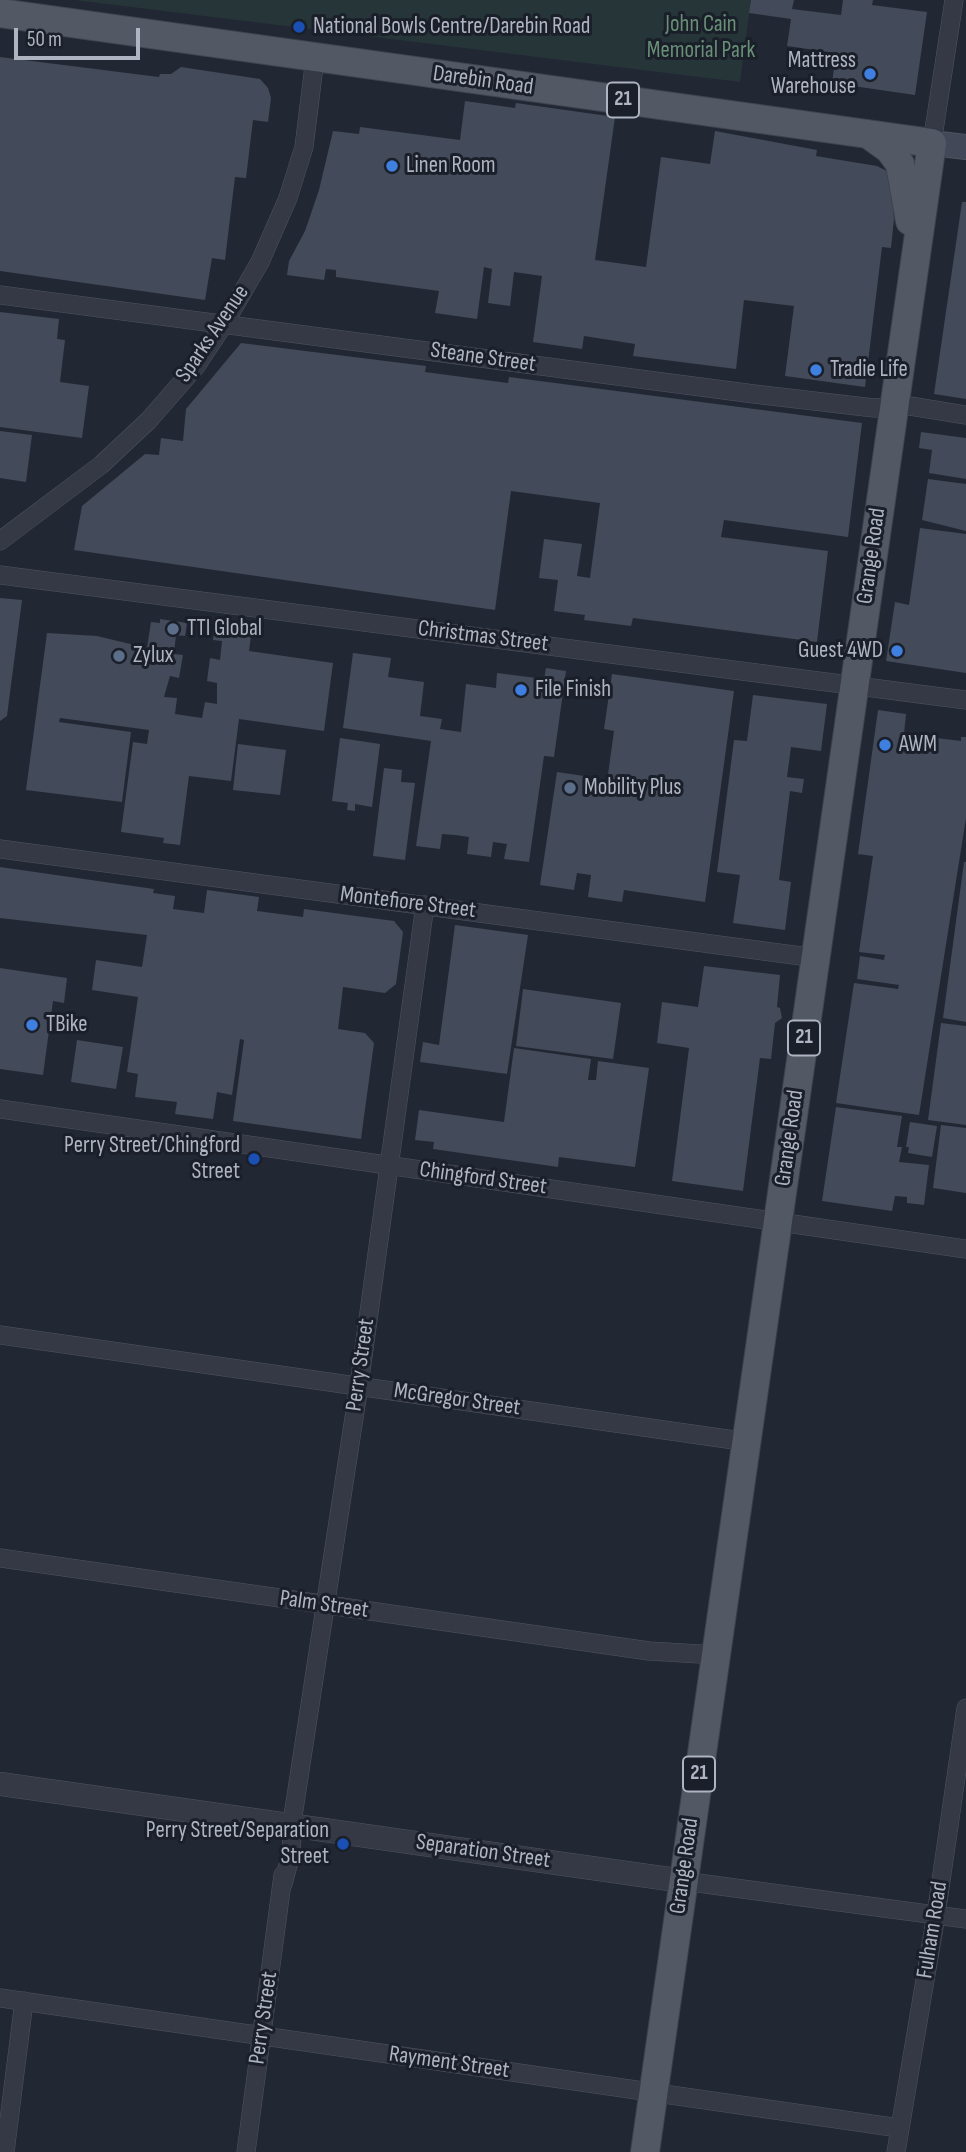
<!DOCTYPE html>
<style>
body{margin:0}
#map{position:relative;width:966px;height:2152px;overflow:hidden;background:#222734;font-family:"Sofia Sans Condensed",sans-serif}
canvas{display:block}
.scale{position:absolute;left:14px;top:28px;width:126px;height:32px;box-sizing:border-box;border:4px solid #afb4c2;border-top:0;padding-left:9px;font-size:21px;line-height:24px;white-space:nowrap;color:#afb4c2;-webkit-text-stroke:5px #1a1f29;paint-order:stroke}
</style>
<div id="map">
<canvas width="966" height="2152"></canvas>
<div class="scale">50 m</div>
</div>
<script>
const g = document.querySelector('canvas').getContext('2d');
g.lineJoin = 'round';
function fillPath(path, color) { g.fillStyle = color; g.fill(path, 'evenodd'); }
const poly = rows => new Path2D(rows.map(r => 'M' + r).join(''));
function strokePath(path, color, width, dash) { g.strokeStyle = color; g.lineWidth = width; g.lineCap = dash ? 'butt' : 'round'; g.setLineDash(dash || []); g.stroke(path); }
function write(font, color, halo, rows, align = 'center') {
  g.font = font + ' "Sofia Sans Condensed",sans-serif'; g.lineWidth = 6; g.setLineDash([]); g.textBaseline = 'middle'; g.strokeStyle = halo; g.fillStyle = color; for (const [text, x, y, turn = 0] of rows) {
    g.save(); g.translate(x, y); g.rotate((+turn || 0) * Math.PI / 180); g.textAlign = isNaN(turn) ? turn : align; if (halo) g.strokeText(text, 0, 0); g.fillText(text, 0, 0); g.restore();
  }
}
fillPath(poly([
 [75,0,751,0,740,82]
]), '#263538');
fillPath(poly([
 [751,0,794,0,792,9,841,15,843,0,873,0,872,5,927,12,915,95,832,83,836,53,787,46,791,19,749,13],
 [0,57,159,77,160,74,171,74,181,67,260,79,268,88,271,98,268,122,253,120,246,178,235,177,225,260,212,258,205,300,0,271],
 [465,101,515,108,516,103,615,117,595,260,646,267,661,157,710,164,715,131,817,150,816,156,877,166,887,171,891,182,894,219,891,248,882,247,865,387,785,376,794,306,744,300,736,369,633,356,635,344,584,336,582,349,533,342,542,276,514,272,510,306,488,303,492,269,484,267,477,319,435,313,439,291,336,277,336,270,326,269,324,280,287,275,289,261,305,231,319,190,333,131,359,134,360,127,460,140],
 [962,202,966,202,966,399,934,394],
 [0,312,59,319,57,339,65,340,60,382,89,386,82,438,0,427],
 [241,343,426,366,425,372,508,383,509,377,862,423,848,537,724,520,721,537,828,551,817,642,633,618,631,626,584,620,585,615,554,611,558,580,539,578,544,539,582,544,577,576,590,578,600,503,511,491,495,610,74,550,82,506,145,454,159,455,161,438,183,441,186,409],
 [0,431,32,435,26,482,0,478],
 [921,432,966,438,966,479,929,473,932,450,919,448],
 [928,479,966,484,966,531,922,520],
 [920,528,966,534,966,673,886,661,895,602,909,605],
 [0,598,22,600,7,716,0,721],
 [160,619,187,623,185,636,176,635,175,644,174,654,183,655,179,678,170,676,164,697,177,698,175,714,202,718,205,702,217,704,217,683,207,681,210,658,220,660,222,641,213,640,215,626,242,630,242,634,251,636,249,651,333,663,324,731,239,719,231,781,189,776,180,845,163,843,164,838,121,832,133,742,147,744,149,730,60,718,59,722,131,732,122,802,26,790,47,633,97,636,147,648,151,622,160,623],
 [353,653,391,658,388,677,424,682,420,716,442,719,440,729,461,732,466,684,496,688,497,673,544,679,546,668,566,671,554,757,544,756,529,862,504,859,507,844,493,842,491,857,467,854,469,837,455,835,442,834,440,849,416,846,431,741,343,728],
 [612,674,734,691,705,902,624,890,622,902,588,897,591,875,577,873,574,890,540,885,557,772,591,777,589,786,606,789,614,731,604,729],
 [753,695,827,704,821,751,791,747,787,777,804,779,802,793,790,791,779,880,791,882,785,930,733,923,740,875,717,872,734,740,747,741],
 [878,710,906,714,904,734,961,741,961,737,966,737,966,818,919,1115,836,1103,854,983,898,989,899,985,857,979,860,956,884,960,885,955,859,952,873,856,858,854],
 [340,738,380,744,372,807,355,804,355,811,347,810,348,803,332,801],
 [238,744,286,750,280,795,233,790],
 [384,768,402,770,401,782,415,783,405,860,373,856],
 [964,862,966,862,966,1022,943,1018],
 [0,867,154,889,153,893,175,896,173,909,204,913,207,890,259,897,257,911,303,917,304,909,394,921,403,932,396,984,385,993,343,987,338,1029,365,1033,374,1043,361,1139,233,1121,244,1040,240,1039,232,1095,217,1092,213,1119,175,1114,177,1102,135,1097,138,1074,127,1072,138,997,92,990,96,960,142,967,147,935,0,918],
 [455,925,528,935,507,1074,420,1062,423,1042,439,1045],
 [704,966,780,975,777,1007,780,1008,782,1018,775,1023,771,1059,760,1058,743,1191,672,1181,689,1048,657,1043,662,1002,698,1007],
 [0,968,67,978,64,1003,53,1001,43,1075,0,1069],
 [523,989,621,1003,613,1059,516,1046],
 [941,1023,966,1026,966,1125,928,1120],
 [77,1040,123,1047,116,1089,71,1082],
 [514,1048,591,1059,588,1080,596,1080,598,1061,649,1068,635,1167,559,1157,558,1167,433,1149,434,1142,415,1140,419,1110,504,1122],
 [836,1107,902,1116,897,1147,902,1147,899,1162,929,1165,924,1205,907,1203,907,1197,895,1196,892,1211,822,1201],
 [910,1122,937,1126,932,1157,908,1153,909,1147,906,1147],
 [941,1125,966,1128,966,1193,933,1188]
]), '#434a59');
const minor = poly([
 [932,143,954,0],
 [0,295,754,394,874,408,910,406,966,415],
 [0,541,101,465,149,420,196,366,224,324,260,262,288,198,304,147,315,58],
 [0,575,966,700],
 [0,849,816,958],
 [0,1109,966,1249],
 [0,1335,748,1442],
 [0,1558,649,1651,717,1655],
 [683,1881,966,1919],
 [283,1884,291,1854,293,1816,359,1385,425,905],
 [0,1998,899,2128],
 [5,2152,24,2001],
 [246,2152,283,1875],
 [896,2152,936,1915,966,1708]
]);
const tertiary = poly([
 [0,1784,683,1881]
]);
const secondary = poly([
 [932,143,966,147]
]);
const primary = poly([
 [0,13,932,143,645,2152],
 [868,134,889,149,900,164,910,221]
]);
strokePath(minor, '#4f5460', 19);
strokePath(tertiary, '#4f5460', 24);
strokePath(secondary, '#4f5460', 26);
strokePath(primary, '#3e434f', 30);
strokePath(minor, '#353945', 18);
strokePath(tertiary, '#353945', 23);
strokePath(secondary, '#434858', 24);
strokePath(primary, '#535865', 28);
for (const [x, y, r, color] of [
 [299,27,7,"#1a4fb4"],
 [870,74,7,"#3f7fe0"],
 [392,166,7,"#3f7fe0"],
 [816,370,7,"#3f7fe0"],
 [173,629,7,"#5c6f8a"],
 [897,651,7,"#3f7fe0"],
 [119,656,7,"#5c6f8a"],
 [521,690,7,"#3f7fe0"],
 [885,745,7,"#3f7fe0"],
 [570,788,7,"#5c6f8a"],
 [32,1025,7,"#3f7fe0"],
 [254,1159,7,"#1a4fb4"],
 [343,1844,7,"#1a4fb4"]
]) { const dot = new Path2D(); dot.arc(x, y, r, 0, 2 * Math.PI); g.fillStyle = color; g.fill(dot); strokePath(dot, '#1a1f29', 2.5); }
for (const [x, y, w] of [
 [623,100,32],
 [804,1038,32],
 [699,1774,32]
]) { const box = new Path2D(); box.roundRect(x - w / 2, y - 17.5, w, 35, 5); g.fillStyle = '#1a1f29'; g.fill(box); strokePath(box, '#afb4c2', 2); }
write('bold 21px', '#afb4c2', null, [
 ["21",623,100],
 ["21",804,1038],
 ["21",699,1774]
]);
write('23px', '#698f77', '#1a1f29', [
 ["John Cain",701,25],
 ["Memorial Park",701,51]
]);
write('23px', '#afb4c2', '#1a1f29', [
 ["National Bowls Centre/Darebin Road",313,27],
 ["Mattress",856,61,"right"],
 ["Warehouse",856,87,"right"],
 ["Linen Room",406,166],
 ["Tradie Life",830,370],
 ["TTI Global",187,629],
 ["Guest 4WD",883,651,"right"],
 ["Zylux",133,656],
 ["File Finish",535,690],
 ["AWM",899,745],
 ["Mobility Plus",584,788],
 ["TBike",46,1025],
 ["Perry Street/Chingford",240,1146,"right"],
 ["Street",240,1172,"right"],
 ["Perry Street/Separation",329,1831,"right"],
 ["Street",329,1857,"right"]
], 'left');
write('23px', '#afb4c2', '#1a1f29', [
 ["Darebin Road",483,81,8],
 ["Sparks Avenue",213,334,-56],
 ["Steane Street",483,358,8],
 ["Grange Road",872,556,-82],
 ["Christmas Street",483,637,7],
 ["Montefiore Street",408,903,7],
 ["Grange Road",790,1138,-82],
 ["Chingford Street",483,1179,8],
 ["Perry Street",361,1365,-82],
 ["McGregor Street",457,1400,8],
 ["Palm Street",324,1605,8],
 ["Separation Street",483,1852,8],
 ["Grange Road",685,1866,-82],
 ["Fulham Road",933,1930,-81],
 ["Perry Street",264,2018,-82],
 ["Rayment Street",449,2063,8]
]);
</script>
